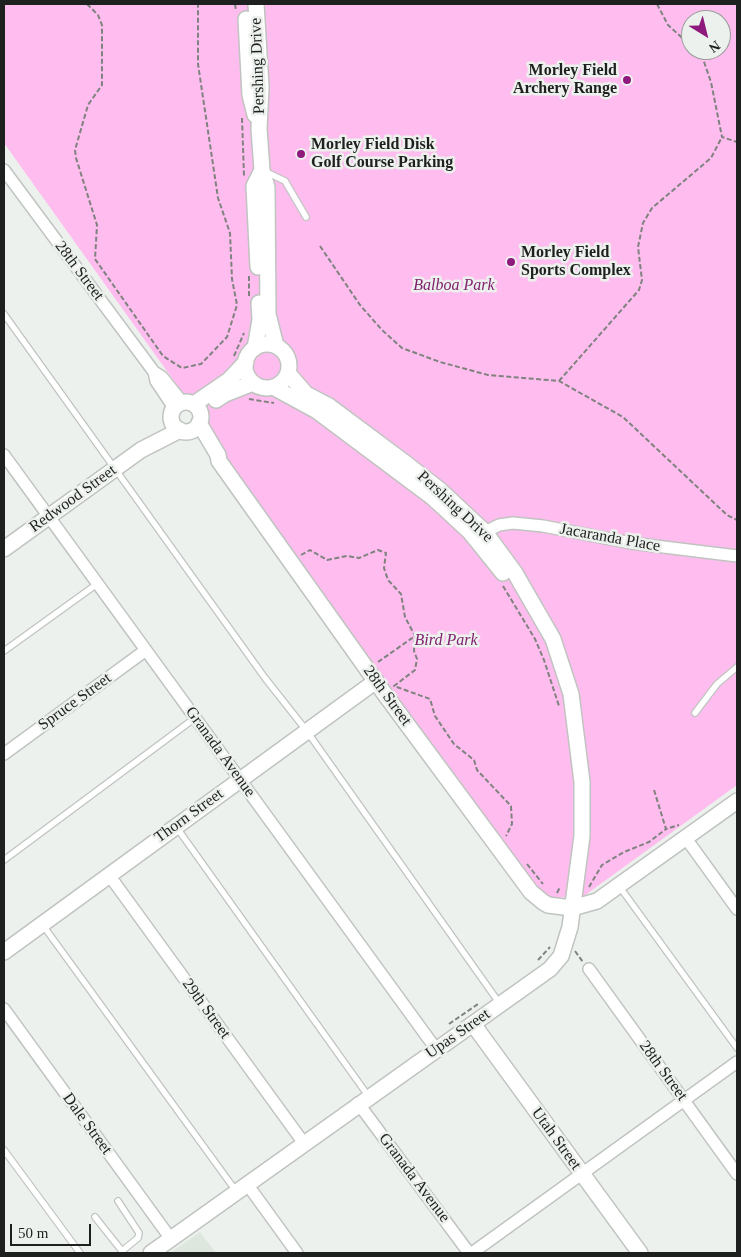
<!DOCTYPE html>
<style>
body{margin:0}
#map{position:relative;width:741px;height:1257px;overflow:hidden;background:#edf1ed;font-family:Georgia,serif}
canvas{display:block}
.frame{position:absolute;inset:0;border:5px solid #1e201f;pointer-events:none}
.north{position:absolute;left:681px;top:10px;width:50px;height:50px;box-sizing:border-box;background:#edf1ed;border:1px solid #9a9d9b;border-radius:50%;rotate:144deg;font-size:14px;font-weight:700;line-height:20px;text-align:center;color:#1e201f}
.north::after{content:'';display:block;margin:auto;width:18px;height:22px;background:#8d1a7c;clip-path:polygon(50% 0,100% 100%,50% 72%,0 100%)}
.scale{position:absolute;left:10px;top:1224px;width:81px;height:22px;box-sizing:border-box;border:2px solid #1e201f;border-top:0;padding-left:6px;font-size:15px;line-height:18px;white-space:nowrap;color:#1e201f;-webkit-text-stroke:4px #edf1ed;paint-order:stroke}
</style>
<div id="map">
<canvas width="741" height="1257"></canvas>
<div class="frame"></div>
<div class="north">N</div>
<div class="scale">50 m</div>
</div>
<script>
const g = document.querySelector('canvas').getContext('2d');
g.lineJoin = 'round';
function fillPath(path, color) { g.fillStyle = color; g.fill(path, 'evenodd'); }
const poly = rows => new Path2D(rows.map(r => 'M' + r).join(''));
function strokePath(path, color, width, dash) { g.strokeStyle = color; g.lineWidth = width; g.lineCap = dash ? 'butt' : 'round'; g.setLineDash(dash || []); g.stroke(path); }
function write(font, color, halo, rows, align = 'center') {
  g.font = font + ' Georgia,serif'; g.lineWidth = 5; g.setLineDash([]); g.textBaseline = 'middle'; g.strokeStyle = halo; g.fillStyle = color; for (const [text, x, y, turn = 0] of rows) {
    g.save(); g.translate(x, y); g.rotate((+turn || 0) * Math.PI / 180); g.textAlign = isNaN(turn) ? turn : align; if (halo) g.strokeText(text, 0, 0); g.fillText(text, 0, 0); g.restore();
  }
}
fillPath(poly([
 [200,1232,216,1253,170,1253]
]), '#dde7dd');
fillPath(poly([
 [4,4,737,4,737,785,584,896,554,898,550,910,194,418,199,416,4,143],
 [691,20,721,20,721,50,691,50]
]), '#febdee');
const lane = poly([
 [264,171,285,181,306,217],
 [4,314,265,678,306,730,500,1004],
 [4,651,97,584],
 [695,713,717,684,737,667],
 [177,828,369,1097],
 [4,860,195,718],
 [619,886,737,1048],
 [42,924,236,1191],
 [4,1150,80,1253],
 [95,1217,122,1251,138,1238,139,1233,118,1201]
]);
const street = poly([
 [4,170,154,372,156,381,174,408],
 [154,372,162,377,182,402],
 [4,455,436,1049],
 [485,532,499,525,513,523,543,526,631,543,737,556],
 [4,754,146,650],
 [685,837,737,909],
 [109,875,303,1142],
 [589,969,737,1174],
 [4,1009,171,1239],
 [358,1103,469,1253],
 [247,1184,297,1253],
 [472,1253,737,1062]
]);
const secondary = poly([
 [256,4,261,87,259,129,262,170,267,187,268,314,276,346],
 [246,19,250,95,255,115],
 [258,267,254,186,262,170],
 '245 366a22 22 0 1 1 44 0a22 22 0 1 1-44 0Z',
 [255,348,260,320,259,303],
 [273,387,317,411,432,497,470,532,503,573],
 [216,400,225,394,253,383],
 '171 417a15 15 0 1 1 30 0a15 15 0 1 1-30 0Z',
 [194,404,229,380,246,362],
 [199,423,218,455,219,461,384,693,531,892,543,902,548,905,572,908,597,901,737,801],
 [4,549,141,450,180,430],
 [4,952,376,681],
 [473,1024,640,1253],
 [151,1253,550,969,561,956,570,927,582,836,582,782,571,694,553,639,515,573,485,532,440,490,404,462,329,406,306,394,288,373]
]);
strokePath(lane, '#c0c4c0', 8);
strokePath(street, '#c0c4c0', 14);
strokePath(secondary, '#c0c4c0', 18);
strokePath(poly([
 [87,4,98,15,102,25,102,85,88,105,75,150,76,158,97,225,95,259,163,356,182,368,201,364,227,337,237,305,232,279,230,233,218,198,198,64,198,4],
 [235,4,236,11],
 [657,4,668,25,691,46],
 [695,50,703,59,711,82,722,137,737,142],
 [242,118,244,176],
 [320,246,360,305,382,330,402,348,440,362,488,375,559,381,623,417,727,515,737,520],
 [249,276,249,296],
 [234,356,244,333],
 [559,381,639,290,642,280,638,247,643,223,652,208,711,158,722,137],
 [249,399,274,403],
 [301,555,310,550,327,560,347,556,359,558,378,550,386,553,384,568,388,580,401,594,405,617,415,636,414,651,417,659,415,670,394,686,430,699,435,716,454,744,474,760,477,770,511,806,512,824,506,836],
 [503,586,535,639,544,660,559,706],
 [378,662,415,636],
 [654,790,666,829,679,825],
 [527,864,543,884],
 [589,887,602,865,624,852,649,842,666,829],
 [557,893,560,887],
 [575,951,583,962],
 [538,960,550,947],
 [449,1024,478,1004]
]), '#7f827f', 2, [5, 2.5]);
strokePath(lane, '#fff', 5.5);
strokePath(street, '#fff', 11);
strokePath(secondary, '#fff', 15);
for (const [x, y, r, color] of [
 [627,80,5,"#8d1a7c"],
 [301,154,5,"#8d1a7c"],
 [511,262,5,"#8d1a7c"]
]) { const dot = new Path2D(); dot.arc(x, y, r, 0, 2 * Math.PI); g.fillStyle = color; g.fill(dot); strokePath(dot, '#edf1ed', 2); }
write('16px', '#1e201f', '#edf1ed', [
 ["Pershing Drive",258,66,-92],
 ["28th Street",79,271,53],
 ["Redwood Street",73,499,-36],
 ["Pershing Drive",455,507,43],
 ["Jacaranda Place",610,538,10],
 ["28th Street",387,696,54],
 ["Spruce Street",75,702,-36],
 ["Granada Avenue",220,752,54],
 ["Thorn Street",189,816,-36],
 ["29th Street",206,1009,54],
 ["Upas Street",458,1034,-35],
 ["28th Street",663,1071,54],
 ["Dale Street",87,1124,54],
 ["Utah Street",556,1139,54],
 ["Granada Avenue",414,1178,53]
]);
write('bold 16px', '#1e201f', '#edf1ed', [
 ["Morley Field",617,71,"right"],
 ["Archery Range",617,89,"right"],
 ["Morley Field Disk",311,145],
 ["Golf Course Parking",311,163],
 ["Morley Field",521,253],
 ["Sports Complex",521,271]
], 'left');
write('italic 16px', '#802370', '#edf1ed', [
 ["Balboa Park",454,286],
 ["Bird Park",446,641]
]);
</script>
